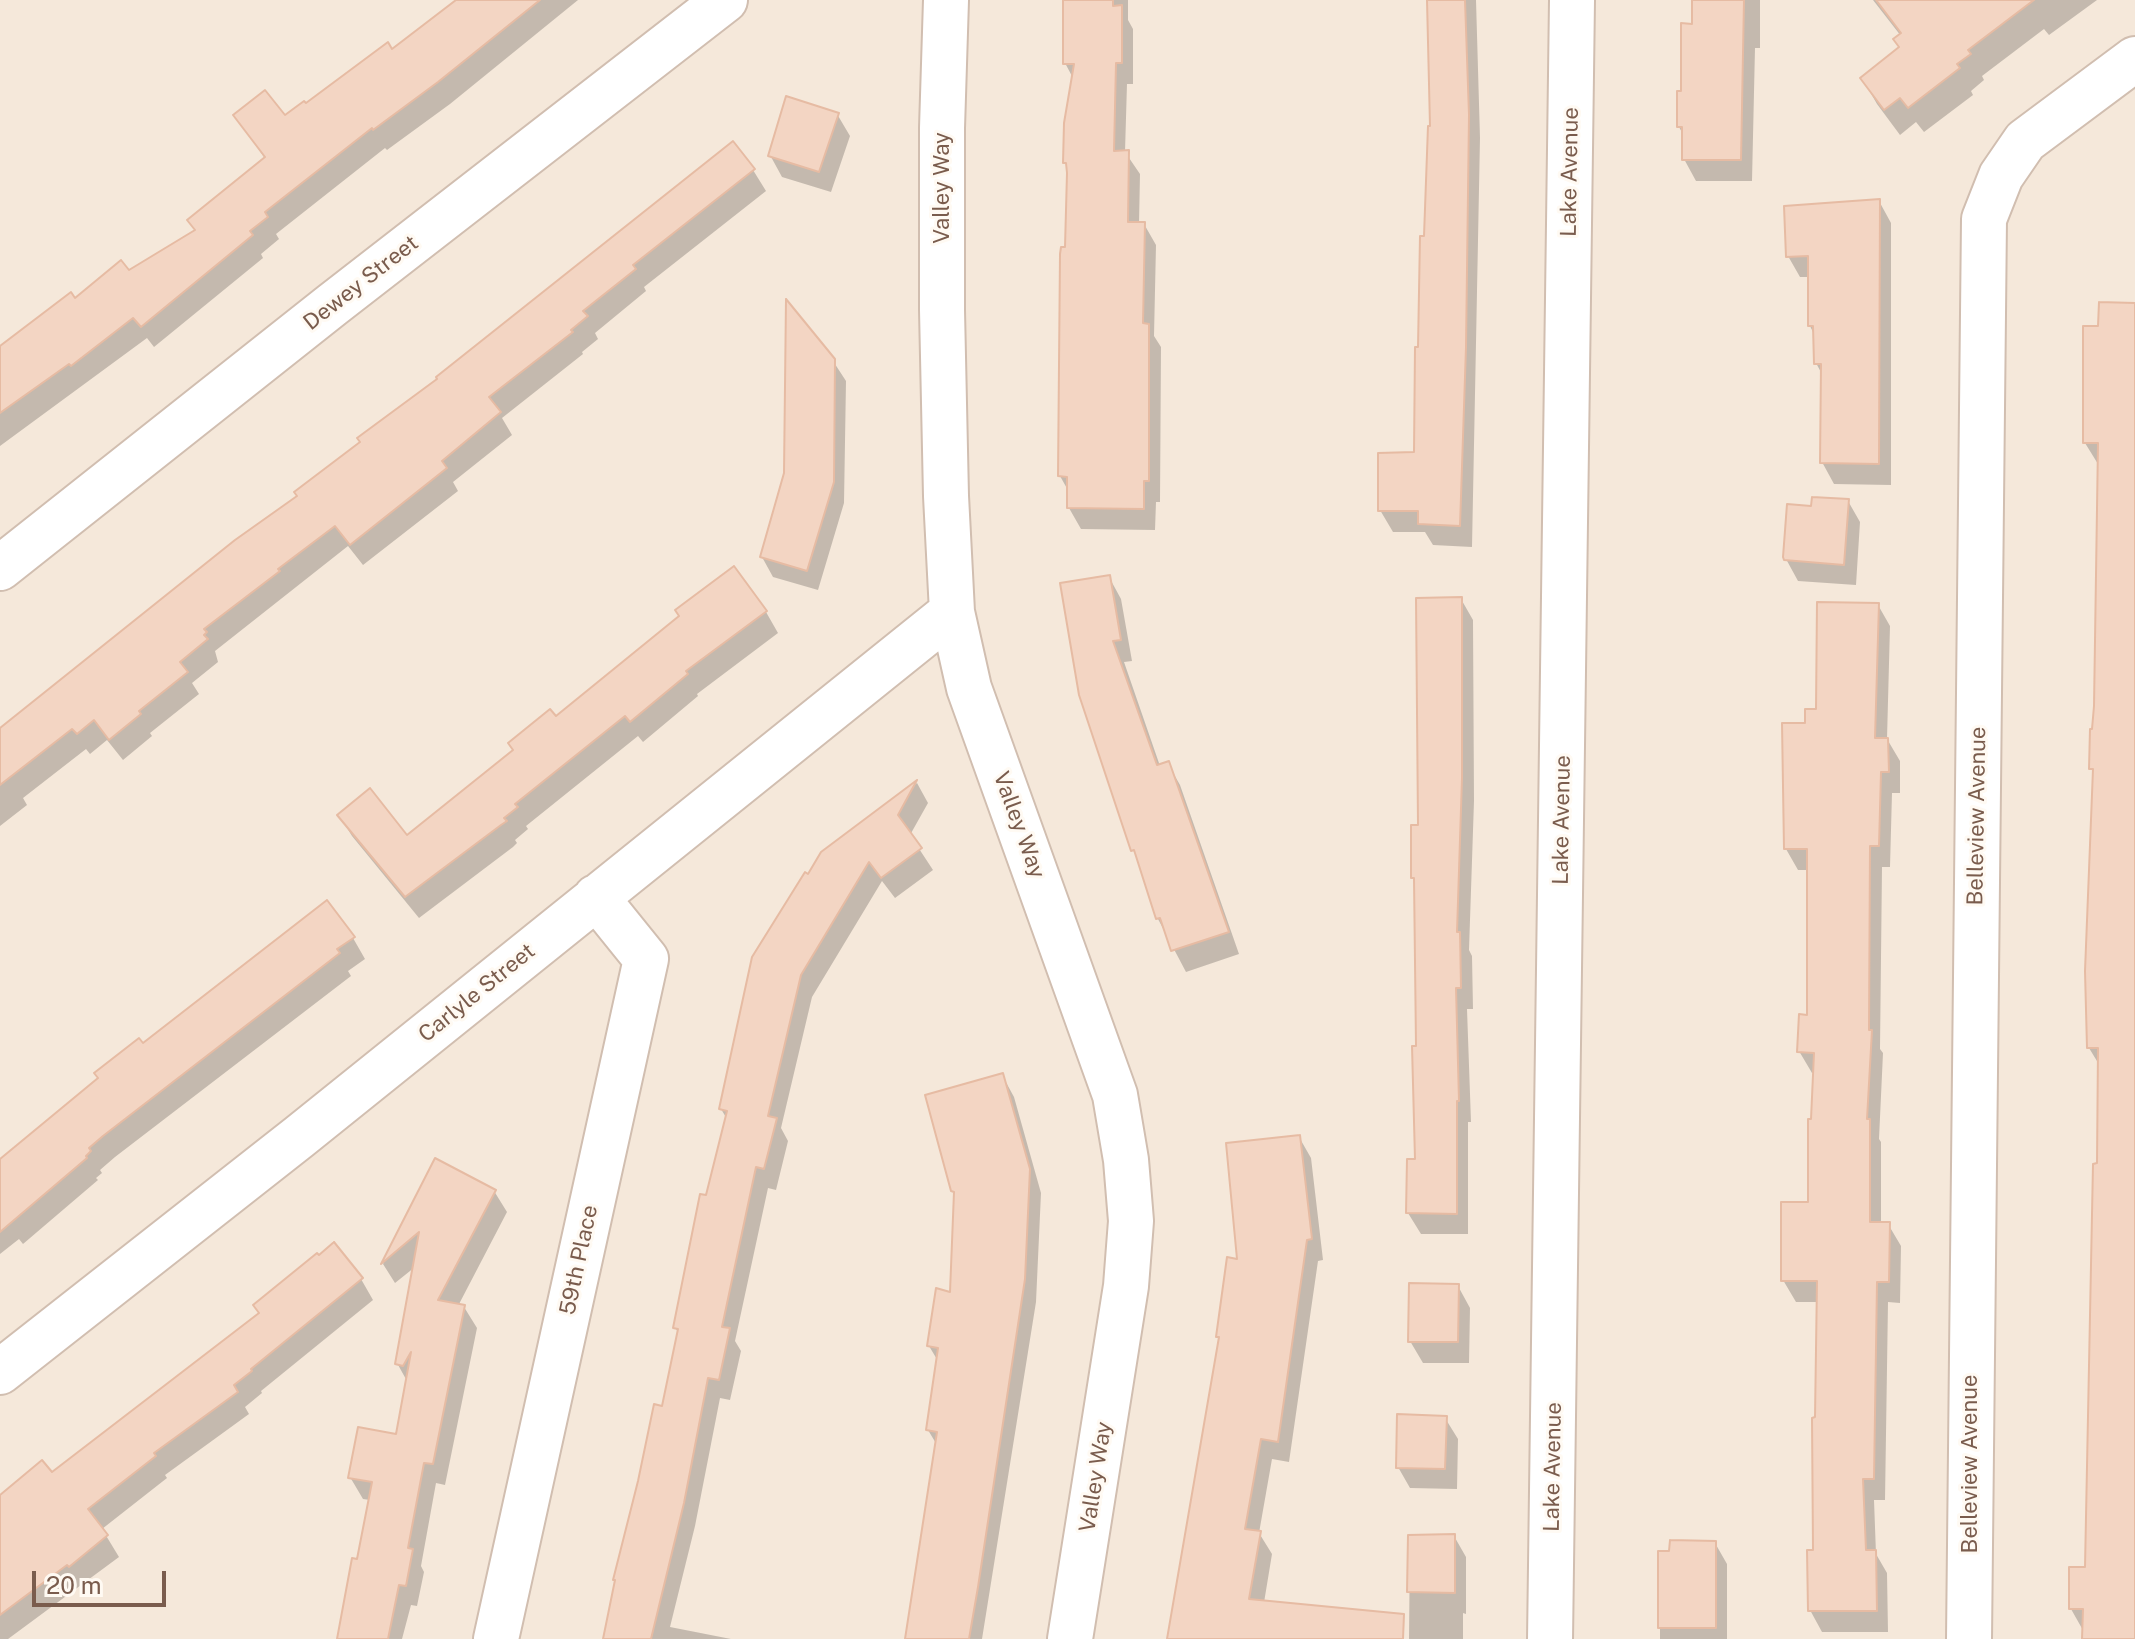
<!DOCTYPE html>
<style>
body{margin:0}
#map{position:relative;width:2135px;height:1639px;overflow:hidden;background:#fdf6ec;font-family:"Public Sans",sans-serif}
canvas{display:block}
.scale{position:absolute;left:32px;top:1571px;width:134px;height:36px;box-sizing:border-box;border:4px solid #7a5c4d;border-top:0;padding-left:10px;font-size:24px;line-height:28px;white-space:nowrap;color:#7a5c4d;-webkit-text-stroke:6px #fffaf3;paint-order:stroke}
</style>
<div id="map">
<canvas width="2135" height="1639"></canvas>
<div class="scale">20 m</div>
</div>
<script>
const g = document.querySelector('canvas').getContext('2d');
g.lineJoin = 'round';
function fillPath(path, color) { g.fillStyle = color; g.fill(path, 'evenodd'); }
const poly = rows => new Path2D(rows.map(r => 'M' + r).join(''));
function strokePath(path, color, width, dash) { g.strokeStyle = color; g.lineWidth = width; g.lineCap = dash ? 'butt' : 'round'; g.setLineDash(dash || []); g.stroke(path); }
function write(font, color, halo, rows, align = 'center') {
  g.font = font + ' "Public Sans",sans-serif'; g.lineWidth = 6; g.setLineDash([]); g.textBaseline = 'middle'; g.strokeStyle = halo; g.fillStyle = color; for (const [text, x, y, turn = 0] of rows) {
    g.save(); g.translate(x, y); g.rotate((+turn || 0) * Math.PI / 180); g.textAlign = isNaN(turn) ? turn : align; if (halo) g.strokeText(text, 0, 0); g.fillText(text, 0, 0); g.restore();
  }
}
fillPath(poly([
 [0,0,2135,0,2135,1639,0,1639]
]), '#f5e8da');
fillPath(poly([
 [459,0,578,0,450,104,387,150,385,148,276,234,279,239,261,254,263,258,154,347,147,338,0,446,0,348,74,301,196,232,266,160,235,115,285,118,392,52],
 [1066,0,1128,0,1128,20,1133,29,1133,84,1127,84,1125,152,1140,174,1139,224,1144,224,1156,245,1154,336,1161,347,1160,502,1156,502,1155,530,1081,529,1069,508,1069,492,1060,476,1067,249,1069,169,1065,162,1073,78,1065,63],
 [1431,0,1476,0,1480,138,1472,547,1433,545,1425,532,1393,532,1380,510,1416,454,1432,129],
 [1694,0,1760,0,1760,48,1755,48,1752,181,1696,181,1684,159,1684,136,1679,127,1694,26],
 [1873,0,2097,0,2049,35,2044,29,1982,76,1984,80,1971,91,1973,95,1924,132,1916,122,1900,135,1877,104,1862,78,1901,48,1901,36],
 [837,114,850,136,831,192,782,177,770,155],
 [753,170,766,191,644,287,646,291,595,333,598,339,582,352,583,354,502,418,512,435,453,482,458,491,363,565,348,546,215,651,218,662,192,683,199,694,150,733,152,736,123,760,107,740,90,754,86,749,23,798,27,805,0,826,0,729],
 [1879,201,1891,223,1891,485,1834,484,1822,462,1823,376,1816,363,1815,336,1810,326,1810,277,1800,277,1788,256],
 [2135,305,2135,1639,2084,1639,2084,1632,2071,1609,2087,1569,2100,1066,2089,1048,2098,464,2085,443,2100,328],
 [833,361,846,381,844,503,818,590,773,577,762,557],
 [1848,501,1860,522,1856,585,1798,581,1786,559,1813,508],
 [1109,577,1121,599,1132,661,1124,662,1160,766,1168,764,1180,785,1239,954,1186,972,1158,919,1081,694],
 [1461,599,1473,620,1474,801,1469,950,1472,956,1473,1009,1467,1009,1471,1122,1468,1122,1468,1234,1421,1234,1408,1213,1417,1161,1416,882,1413,877],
 [1878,605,1890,626,1887,739,1900,761,1900,793,1892,793,1890,867,1882,867,1880,1049,1883,1053,1879,1139,1881,1142,1881,1224,1888,1224,1901,1246,1900,1303,1888,1302,1885,1500,1874,1500,1876,1554,1887,1573,1888,1632,1822,1632,1810,1610,1815,1552,1818,1302,1796,1302,1783,1280,1810,1204,1816,1073,1812,1073,1799,1051,1809,1017,1809,870,1798,870,1786,849,1807,725],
 [766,612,778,633,697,694,698,696,643,742,638,736,526,826,528,829,515,840,517,843,513,847,419,918,352,836,339,815,406,838,556,719],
 [917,783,928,803,910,835,933,870,895,898,882,881,812,997,781,1128,788,1141,776,1190,768,1188,735,1341,741,1351,730,1400,720,1398,695,1526,670,1627,731,1639,605,1639,663,1408,679,1334,675,1327,727,1119,721,1109,808,877,823,853],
 [353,938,365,959,348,971,351,976,115,1157,100,1170,102,1173,96,1178,98,1180,23,1244,19,1239,0,1254,0,1162,143,1046],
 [1002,1075,1014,1097,1041,1193,1036,1302,982,1639,906,1639,937,1445,928,1430,938,1361,929,1346,952,1294,956,1196,953,1191],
 [1299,1137,1311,1158,1323,1260,1318,1261,1289,1462,1272,1459,1259,1533,1272,1554,1258,1639,1170,1639,1221,1340,1218,1336,1240,1261],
 [436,1161,494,1191,507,1212,458,1306,464,1307,477,1328,445,1485,436,1483,421,1566,424,1572,417,1606,411,1605,402,1639,339,1639,359,1561,370,1500,363,1499,350,1477,398,1437,407,1381,397,1363,415,1267,395,1283,383,1264],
 [361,1279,373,1300,261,1391,262,1393,245,1407,249,1414,165,1475,167,1478,102,1529,119,1557,8,1639,0,1639,0,1511,51,1475],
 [1458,1286,1470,1308,1469,1363,1423,1363,1410,1341],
 [1445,1418,1458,1439,1457,1489,1410,1488,1398,1467],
 [1454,1536,1466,1557,1466,1614,1463,1613,1463,1639,1409,1639,1410,1537],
 [1715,1543,1727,1564,1727,1639,1660,1639,1660,1553]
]), '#0003');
const building = poly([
 [456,0,540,0,438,82,373,130,372,128,265,212,268,217,250,231,253,235,141,327,133,318,71,366,69,364,0,413,0,346,71,292,75,298,121,260,129,270,195,230,187,220,265,157,233,115,265,90,285,115,304,101,306,103,388,42,392,49,456,0],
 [1063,0,1113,0,1113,6,1122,5,1122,63,1116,63,1114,151,1129,150,1128,222,1145,222,1143,323,1149,324,1149,481,1144,481,1144,509,1067,508,1067,477,1058,476,1060,254,1061,247,1065,247,1067,173,1066,163,1063,163,1064,123,1074,64,1063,64,1063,0],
 [1427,0,1465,0,1469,115,1466,347,1460,526,1418,524,1418,511,1378,511,1378,453,1414,452,1415,347,1418,347,1420,236,1424,236,1428,126,1430,126,1427,0],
 [1692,0,1744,0,1741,160,1682,160,1682,127,1677,127,1677,91,1681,91,1681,23,1692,24,1692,0],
 [1876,0,2034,0,1968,50,1971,54,1957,64,1960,68,1908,108,1900,98,1884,110,1860,78,1899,47,1893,39,1901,33,1876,0],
 [786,96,839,113,819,172,768,156,786,96],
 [733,141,755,169,633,265,636,269,583,311,588,316,571,330,573,332,489,397,501,412,442,461,447,468,350,545,335,526,278,569,280,571,204,629,207,632,204,635,208,639,180,662,188,672,139,711,141,714,109,740,94,720,77,734,72,729,0,785,0,728,235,540,297,496,294,492,360,442,357,438,437,379,436,377,733,141],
 [1880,199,1879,464,1820,463,1821,364,1814,364,1813,326,1808,326,1808,256,1786,257,1784,206,1880,199],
 [786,299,835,359,834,482,807,571,760,557,784,473,786,299],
 [2099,302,2135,303,2135,1639,2082,1639,2083,1609,2069,1609,2069,1567,2085,1567,2093,1164,2097,1163,2098,1048,2087,1048,2085,971,2093,769,2089,769,2090,729,2092,729,2094,706,2098,443,2083,443,2083,326,2098,326,2099,302],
 [1812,497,1849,499,1844,565,1784,560,1783,557,1787,504,1811,506,1812,497],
 [734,566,767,611,686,671,688,674,630,722,625,716,515,804,518,807,504,818,507,821,501,825,405,897,337,815,370,788,407,835,513,750,508,743,550,709,556,716,679,616,675,610,734,566],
 [1110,575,1121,640,1113,641,1157,765,1169,761,1229,932,1171,951,1160,918,1156,919,1134,850,1131,851,1079,695,1060,583,1110,575],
 [1462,597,1462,778,1457,932,1460,932,1461,988,1456,988,1459,1101,1457,1101,1457,1214,1406,1213,1407,1159,1415,1159,1412,1046,1416,1046,1414,878,1411,878,1411,825,1418,825,1416,598,1462,597],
 [1817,602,1879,603,1875,738,1888,738,1889,772,1881,772,1879,846,1870,846,1869,1030,1872,1030,1867,1119,1870,1119,1870,1222,1890,1222,1889,1282,1877,1282,1874,1479,1863,1479,1866,1550,1876,1550,1877,1611,1808,1611,1807,1550,1813,1550,1812,1418,1815,1417,1817,1281,1781,1281,1781,1202,1808,1202,1808,1119,1811,1119,1814,1053,1797,1052,1799,1014,1807,1015,1807,849,1784,849,1782,723,1805,723,1805,709,1816,709,1817,602],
 [917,780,898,815,922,848,881,878,869,862,801,975,768,1116,777,1118,764,1169,756,1167,722,1327,730,1328,719,1380,708,1378,684,1503,651,1639,603,1639,615,1580,613,1580,638,1481,654,1404,662,1406,678,1329,673,1328,700,1194,706,1195,727,1111,719,1109,752,957,805,872,808,874,821,852,917,780],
 [327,900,355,937,337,949,340,953,103,1136,89,1148,91,1151,86,1156,87,1158,0,1232,0,1159,98,1078,94,1073,139,1038,143,1043,327,900],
 [1003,1073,1030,1169,1025,1279,978,1587,969,1639,905,1639,937,1432,926,1430,938,1348,927,1346,936,1288,950,1292,954,1192,951,1191,925,1095,1003,1073],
 [1300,1135,1312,1239,1307,1240,1278,1442,1261,1439,1245,1529,1261,1531,1249,1599,1404,1614,1403,1639,1167,1639,1219,1337,1216,1337,1227,1257,1237,1259,1226,1143,1300,1135],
 [435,1158,496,1190,438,1300,465,1305,433,1464,424,1463,408,1548,413,1549,406,1586,399,1585,388,1639,337,1639,352,1558,357,1559,372,1482,348,1478,358,1427,396,1434,411,1352,403,1366,395,1364,419,1232,381,1264,435,1158],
 [334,1242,363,1278,251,1369,252,1371,234,1385,238,1392,154,1453,156,1456,88,1509,108,1535,69,1567,67,1565,0,1615,0,1495,42,1460,52,1472,259,1313,253,1305,317,1253,319,1255,334,1242],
 [1409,1283,1459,1284,1458,1342,1408,1342,1409,1283],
 [1397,1414,1447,1416,1445,1469,1396,1468,1397,1414],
 [1455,1534,1455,1593,1407,1592,1408,1535,1455,1534],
 [1670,1540,1716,1541,1716,1628,1658,1628,1658,1551,1669,1551,1670,1540]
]);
fillPath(building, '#f3d5c3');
strokePath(building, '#e6bba3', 2);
const minor = poly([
 [946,0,942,128,942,310,946,496,952,612,969,688,1115,1095,1126,1160,1131,1221,1126,1286,1070,1639],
 [0,568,332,305,725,0],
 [0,1372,299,1137,952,612],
 [496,1639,646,959,596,897],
 [1550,1639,1572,0],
 [1969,1639,1984,219,2001,176,2025,141,2135,59]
]);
strokePath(minor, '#d1beb0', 48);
strokePath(minor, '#fff', 44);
write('22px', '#7a5c4d', '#fffaf3', [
 ["Lake Avenue",1570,172,-89],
 ["Valley Way",942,188,-90],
 ["Dewey Street",361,283,-38],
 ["Belleview Avenue",1977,816,-89],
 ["Lake Avenue",1562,820,-89],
 ["Valley Way",1019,825,70],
 ["Carlyle Street",477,993,-39],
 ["59th Place",579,1260,-78],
 ["Belleview Avenue",1970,1464,-90],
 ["Lake Avenue",1553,1467,-89],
 ["Valley Way",1096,1477,-81]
]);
</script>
